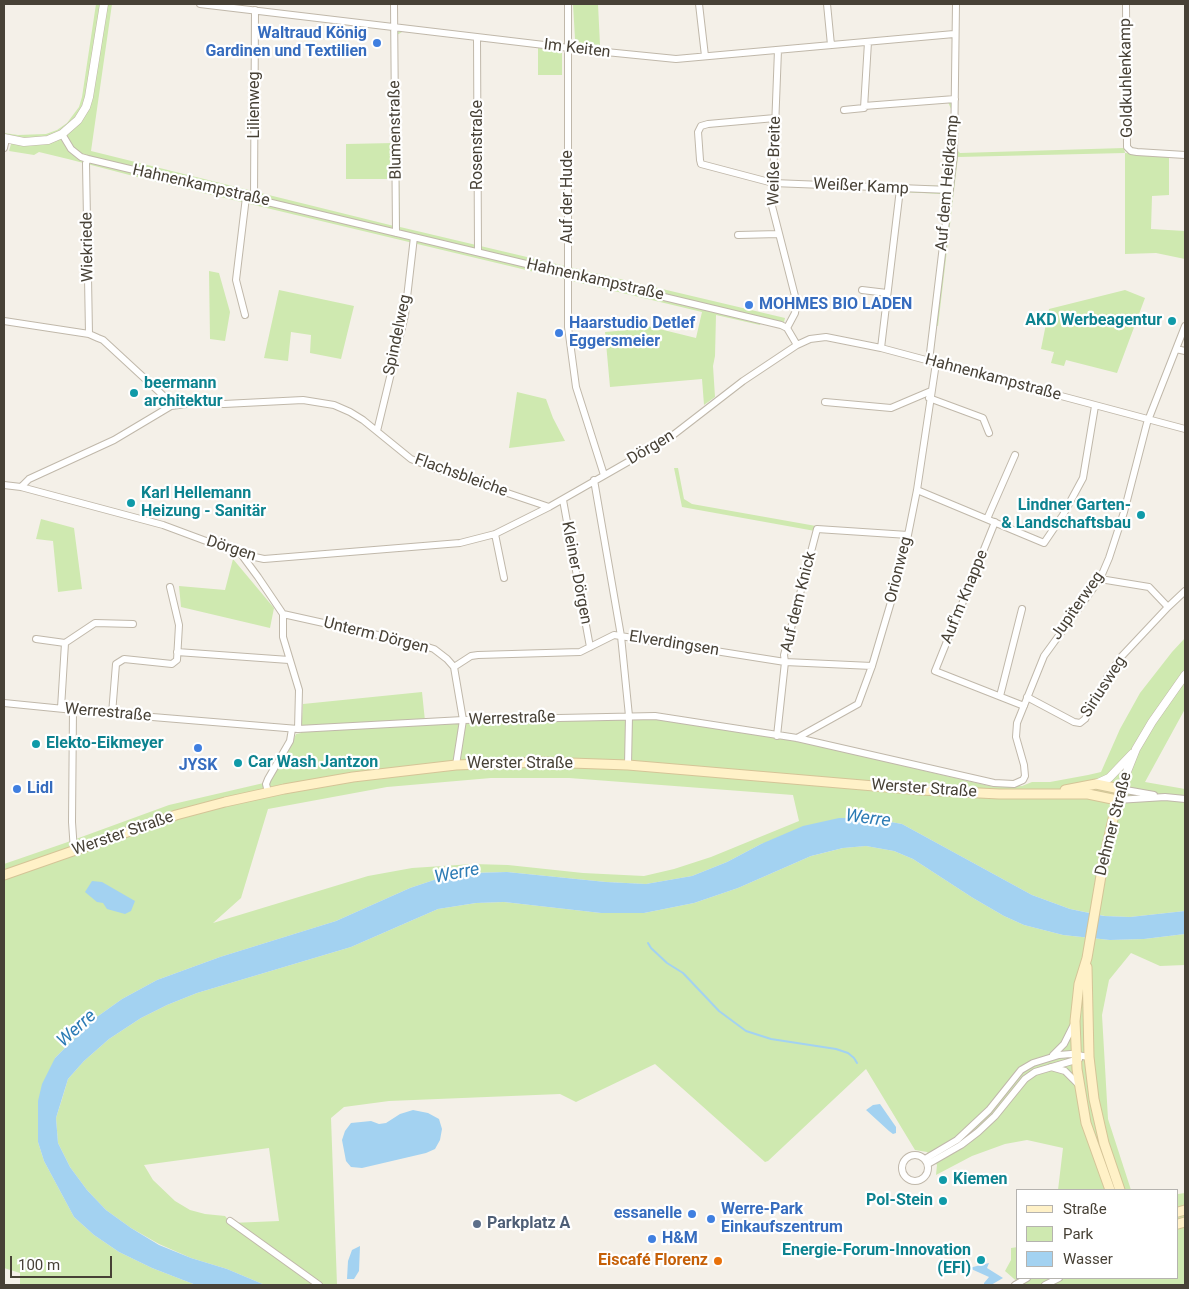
<!DOCTYPE html>
<meta charset="utf-8">
<style>
body{margin:0}
#map{position:relative;width:1189px;height:1289px;overflow:hidden;background:#f4f0e8;font-family:Roboto,sans-serif}
canvas{display:block}
.frame{position:absolute;inset:0;border:5px solid #474136;pointer-events:none}
.legend{position:absolute;left:1016px;top:1189px;width:162px;height:90px;box-sizing:border-box;background:#fff;border:1px solid #b5b3af;margin:0;padding:6px 9px;list-style:none;font-size:15px;color:#474136}
.legend li{display:flex;align-items:center;gap:10px;height:25px}
.legend b{width:25px;border:1px solid #b5b3af}
.scale{position:absolute;left:10px;top:1256px;width:102px;height:22px;box-sizing:border-box;border:2px solid #474136;border-top:0;padding-left:6px;font-size:15px;line-height:18px;white-space:nowrap;color:#474136;-webkit-text-stroke:4px #fff;paint-order:stroke}
</style>
<div id="map">
<canvas width="1189" height="1289"></canvas>
<div class="frame"></div>
<ul class="legend">
<li><b style="height:6px;background:#fff1c7"></b>Straße</li>
<li><b style="height:14px;background:#cfe9b0"></b>Park</li>
<li><b style="height:14px;background:#a3d2f1"></b>Wasser</li>
</ul>
<div class="scale">100 m</div>
</div>
<script>
const g = document.querySelector('canvas').getContext('2d');
g.lineJoin = 'round';
function fillPath(path, color) { g.fillStyle = color; g.fill(path, 'evenodd'); }
const poly = rows => new Path2D(rows.map(r => 'M' + r).join(''));
function strokePath(path, color, width, dash) { g.strokeStyle = color; g.lineWidth = width; g.lineCap = dash ? 'butt' : 'round'; g.setLineDash(dash || []); g.stroke(path); }
function write(font, color, halo, rows, align = 'center') {
  g.font = font + ' Roboto,sans-serif'; g.lineWidth = 4.5; g.setLineDash([]); g.textBaseline = 'middle'; g.strokeStyle = halo; g.fillStyle = color; for (const [text, x, y, turn = 0] of rows) {
    g.save(); g.translate(x, y); g.rotate((+turn || 0) * Math.PI / 180); g.textAlign = isNaN(turn) ? turn : align; if (halo) g.strokeText(text, 0, 0); g.fillText(text, 0, 0); g.restore();
  }
}
fillPath(poly([
 [96,4,112,4,91,151,394,226,395,179,346,179,346,144,394,143,394,35,390,31,402,32,397,35,400,227,785,318,783,327,761,322,760,325,716,315,715,356,713,366,715,397,704,405,702,379,610,387,605,332,628,330,627,321,696,338,702,312,141,178,68,159,39,152,34,155,9,151,11,144,4,141,4,133,18,135,46,134,57,130,67,123,79,107,82,97],
 [573,4,598,4,600,45,580,43,575,39],
 [538,48,562,52,562,75,538,75],
 [958,101,958,151,960,153,1124,148,1125,153,1169,155,1169,195,1152,196,1151,229,1185,231,1185,259,1156,253,1125,254,1125,153,958,157,938,326,931,325,945,197,942,194,880,191,880,184,945,186,950,155,951,109,948,102],
 [209,271,219,273,230,312,225,341,210,339],
 [279,290,354,306,341,359,310,353,311,335,291,332,288,361,264,358],
 [1125,290,1145,298,1117,373,1066,360,1064,366,1051,363,1054,352,1041,349,1049,309],
 [517,392,546,399,553,418,565,441,509,448],
 [674,468,678,468,684,499,692,504,816,526,815,531,682,507],
 [41,519,74,528,82,589,58,592,53,541,36,539],
 [233,559,274,608,270,628,181,607,179,586,225,590],
 [1185,638,1185,709,1145,782,1185,789,1185,911,1130,917,1105,916,1070,909,1032,895,902,824,869,818,761,844,727,862,692,876,646,884,606,882,507,872,472,873,443,877,410,888,336,921,220,957,157,980,122,999,94,1019,55,1058,38,1142,44,1161,74,1217,94,1235,119,1252,152,1268,196,1285,20,1285,20,1273,4,1268,4,864,65,843,169,805,268,782,271,780,290,748,296,734,301,733,303,704,422,692,425,721,654,717,788,739,994,787,1022,786,1032,782,1050,782,1088,775,1101,772,1120,729,1140,693,1172,652],
 [491,778,569,778,793,795,799,821,711,857,674,869,644,876,583,873,508,865,473,864,412,868,368,876,213,923,241,898,268,809,387,787],
 [866,846,894,851,913,859,973,898,1004,916,1024,925,1063,935,1110,940,1144,939,1185,934,1185,965,1160,966,1131,953,1109,980,1102,1015,1108,1119,1131,1190,1058,1190,1063,1148,1027,1140,1005,1144,972,1156,936,1175,937,1165,931,1156,927,1152,915,1150,866,1069,768,1161,765,1162,655,1064,576,1102,560,1094,389,1101,344,1107,331,1118,337,1285,265,1285,227,1269,191,1258,159,1244,131,1228,106,1210,87,1190,70,1167,58,1143,56,1118,62,1099,68,1079,84,1061,109,1039,141,1018,167,1005,197,993,351,947,438,909,476,903,504,902,601,913,644,913,694,903,738,888,811,856,843,848],
 [269,1148,279,1221,231,1223,225,1216,205,1214,190,1210,175,1201,153,1180,144,1165],
 [1185,1193,1185,1285,1021,1285,1005,1271,1011,1260,1011,1248,1018,1247,1018,1278,1178,1278,1178,1194]
]), '#cfe9b0');
fillPath(poly([
 [839,818,869,818,902,824,1032,895,1070,909,1104,916,1130,917,1185,911,1185,934,1144,939,1110,940,1063,935,1024,925,1004,916,973,898,913,859,894,851,866,846,843,848,811,856,738,888,694,903,644,913,601,913,504,902,476,903,438,909,351,947,197,993,167,1005,141,1018,109,1039,84,1061,68,1079,56,1118,58,1143,70,1167,87,1190,106,1210,131,1228,159,1245,191,1258,227,1269,265,1285,196,1285,152,1268,119,1252,94,1235,74,1217,44,1161,38,1142,38,1101,42,1084,55,1058,94,1019,122,999,157,980,220,957,336,921,410,888,443,877,472,873,507,872,606,882,646,884,692,876,727,862,761,844,803,826],
 [92,881,102,882,135,901,131,911,125,914,107,909,103,903,97,902,85,892],
 [880,1104,896,1127,896,1133,893,1134,889,1131,866,1110,873,1105],
 [413,1110,428,1113,439,1119,442,1129,440,1140,435,1149,426,1153,362,1168,351,1167,346,1161,342,1140,345,1131,351,1123,371,1121,379,1124,386,1123,400,1114],
 [360,1246,359,1271,354,1279,347,1279,348,1261,352,1250],
 [989,1263,987,1268,1003,1278,991,1285,984,1285,984,1283,989,1277,969,1268]
]), '#a3d2f1');
strokePath(poly([
 [648,943,651,948,667,963,683,973,719,1011,746,1031,771,1039,836,1049,848,1053,854,1058,857,1063]
]), '#a3d2f1', 2);
const minor = poly([
 [200,4,586,50,676,59,954,34],
 [394,4,396,233],
 [568,4,568,327,576,387,604,475],
 [699,4,705,56],
 [827,4,831,45],
 [1126,4,1127,147,1131,151,1137,152,1185,155],
 [477,37,478,252],
 [778,50,772,206,795,296,796,305,795,313,787,328],
 [864,106,955,99],
 [844,110,864,108,868,42],
 [775,118,708,124,701,126,698,132,700,160,701,164,773,183,950,190],
 [62,134,71,149,81,157,88,159,781,325,787,328,797,345],
 [4,148,6,139],
 [88,159,86,163,89,334],
 [254,199,255,10],
 [738,235,779,234],
 [862,290,887,293],
 [245,315,236,280,246,197],
 [4,321,89,334,98,338,103,340,168,400,171,406],
 [881,348,900,189],
 [1176,349,1185,351],
 [929,361,954,155,956,4],
 [929,398,983,418,989,433],
 [825,402,891,408,931,391],
 [377,431,405,315,414,237],
 [594,480,621,636,629,716,628,765],
 [4,485,21,487,163,525,241,554,264,559,460,543,495,534,549,507,668,439,743,381,797,345,810,339,826,337,881,348,1185,429],
 [21,487,29,479,114,440,171,406,194,403,224,404,303,400,334,405,350,412,363,420,411,459,436,469,549,507],
 [917,490,1044,543,1063,515,1083,478,1095,406],
 [563,500,590,647],
 [987,519,1015,455],
 [995,522,935,671,1024,706],
 [495,534,504,578],
 [241,554,258,577,283,614,283,637,299,690,298,729],
 [1100,579,1149,587,1168,607],
 [283,614,418,644,434,649,447,659,454,667,463,720,456,765],
 [36,639,65,643],
 [177,652,289,660],
 [454,667,471,656,478,655,580,652,614,635,785,662,872,666],
 [1000,696,1022,609],
 [1027,697,1074,722,1080,723,1085,719,1108,676,1121,657,1168,607,1185,591],
 [4,703,104,713,298,729,463,720,655,716,797,738,994,783,1014,784,1023,780,1025,776,1024,765,1016,737,1017,723,1044,656,1100,579,1109,558,1124,512,1147,423,1185,326],
 [61,708,65,643,95,623,133,624],
 [73,710,72,822,74,851],
 [112,714,116,664,124,659,172,664,177,660,179,625,170,587],
 [777,736,785,662,784,655,817,529,908,535],
 [797,738,858,704,872,666,891,602,908,535,917,490,936,363],
 [1120,789,1154,795],
 [268,792,266,784,268,779,290,741,292,729],
 [1117,800,1165,797,1185,799],
 [1053,1055,1064,1044,1075,1022],
 [1051,1067,1065,1071,1079,1085],
 '902 1168a13 13 0 1 1 26 0a13 13 0 1 1-26 0Z',
 [925,1159,957,1140,989,1110,1021,1070,1033,1063,1059,1055,1071,1054,1089,1057],
 [928,1164,961,1145,978,1132,995,1116,1025,1079,1035,1072,1079,1059],
 [230,1221,319,1285],
 [1015,1285,1027,1278],
 [1045,1285,1059,1278]
]);
const tertiary = poly([
 [4,138,24,142,48,140,62,134,78,120,86,107,89,97,104,4],
 [1096,784,1109,778,1132,754],
 [1120,789,1136,749,1152,722,1185,675]
]);
const secondary = poly([
 [1065,790,1096,784,1120,789,1104,858,1087,958,1079,984,1075,1021,1077,1069,1086,1123,1110,1190],
 [4,875,176,815,225,802,284,789,353,777,456,765,542,762,628,765,921,790,999,794,1088,794,1117,800],
 [1087,967,1089,1057,1094,1099,1104,1143,1120,1190],
 [1178,1212,1185,1210],
 [1178,1224,1185,1222]
]);
strokePath(minor, '#c0b8aa', 8);
strokePath(tertiary, '#c0b8aa', 9);
strokePath(secondary, '#d5c497', 11);
strokePath(minor, '#fff', 6);
strokePath(tertiary, '#fff', 8);
strokePath(secondary, '#fff1c7', 9);
for (const [x, y, r, color] of [
 [377,43,5,"#3f7fe0"],
 [749,305,5,"#3f7fe0"],
 [1172,321,5,"#0f9aa8"],
 [559,333,5,"#3f7fe0"],
 [134,393,5,"#0f9aa8"],
 [131,503,5,"#0f9aa8"],
 [1141,515,5,"#0f9aa8"],
 [36,744,5,"#0f9aa8"],
 [198,748,5,"#3f7fe0"],
 [238,763,5,"#0f9aa8"],
 [17,789,5,"#3f7fe0"],
 [943,1180,5,"#0f9aa8"],
 [943,1201,5,"#0f9aa8"],
 [692,1214,5,"#3f7fe0"],
 [711,1219,5,"#3f7fe0"],
 [477,1224,5,"#5c6f8a"],
 [652,1239,5,"#3f7fe0"],
 [981,1260,5,"#0f9aa8"],
 [718,1261,5,"#e8710a"]
]) { const dot = new Path2D(); dot.arc(x, y, r, 0, 2 * Math.PI); g.fillStyle = color; g.fill(dot); strokePath(dot, '#fff', 2); }
write('bold 16px', '#366cbe', '#fff', [
 ["Waltraud König",367,34,"right"],
 ["Gardinen und Textilien",367,52,"right"],
 ["MOHMES BIO LADEN",759,305],
 ["Haarstudio Detlef",569,324],
 ["Eggersmeier",569,342],
 ["JYSK",198,766,"center"],
 ["Lidl",27,789],
 ["Werre-Park",721,1210],
 ["Einkaufszentrum",721,1228],
 ["essanelle",682,1214,"right"],
 ["H&M",662,1239]
], 'left');
write('16px', '#474136', '#fff', [
 ["Im Keiten",577,49,7],
 ["Goldkuhlenkamp",1127,78,-91],
 ["Lilienweg",255,105,-90],
 ["Blumenstraße",396,130,-91],
 ["Rosenstraße",478,145,-90],
 ["Weiße Breite",775,161,-89],
 ["Auf dem Heidkamp",948,183,-85],
 ["Hahnenkampstraße",201,186,13],
 ["Weißer Kamp",861,187,3],
 ["Auf der Hude",568,197,-90],
 ["Wiekriede",88,247,-91],
 ["Hahnenkampstraße",595,280,13],
 ["Spindelweg",398,335,-78],
 ["Hahnenkampstraße",993,378,15],
 ["Dörgen",651,448,-31],
 ["Flachsbleiche",461,476,20],
 ["Dörgen",231,549,18],
 ["Orionweg",899,570,-76],
 ["Kleiner Dörgen",576,573,79],
 ["Auf'm Knappe",965,597,-68],
 ["Auf dem Knick",799,602,-76],
 ["Jupiterweg",1078,606,-55],
 ["Unterm Dörgen",376,636,14],
 ["Elverdingsen",674,644,9],
 ["Siriusweg",1104,687,-57],
 ["Werrestraße",108,713,5],
 ["Werrestraße",512,719,-2],
 ["Werster Straße",520,764],
 ["Werster Straße",924,789,4],
 ["Dehmer Straße",1114,824,-76],
 ["Werster Straße",123,834,-19]
]);
write('bold 16px', '#0d838f', '#fff', [
 ["AKD Werbeagentur",1162,321,"right"],
 ["beermann",144,384],
 ["architektur",144,402],
 ["Karl Hellemann",141,494],
 ["Heizung - Sanitär",141,512],
 ["Lindner Garten-",1131,506,"right"],
 ["& Landschaftsbau",1131,524,"right"],
 ["Elekto-Eikmeyer",46,744],
 ["Car Wash Jantzon",248,763],
 ["Kiemen",953,1180],
 ["Pol-Stein",933,1201,"right"],
 ["Energie-Forum-Innovation",971,1251,"right"],
 ["(EFI)",971,1269,"right"]
], 'left');
write('bold 16px', '#4e5e75', '#fff', [
 ["Parkplatz A",487,1224]
], 'left');
write('bold 16px', '#c56008', '#fff', [
 ["Eiscafé Florenz",708,1261]
], 'right');
write('italic 18px', '#2d7cb5', '#fff', [
 ["Werre",868,819,7],
 ["Werre",457,874,-11],
 ["Werre",77,1029,-42]
]);
</script>
